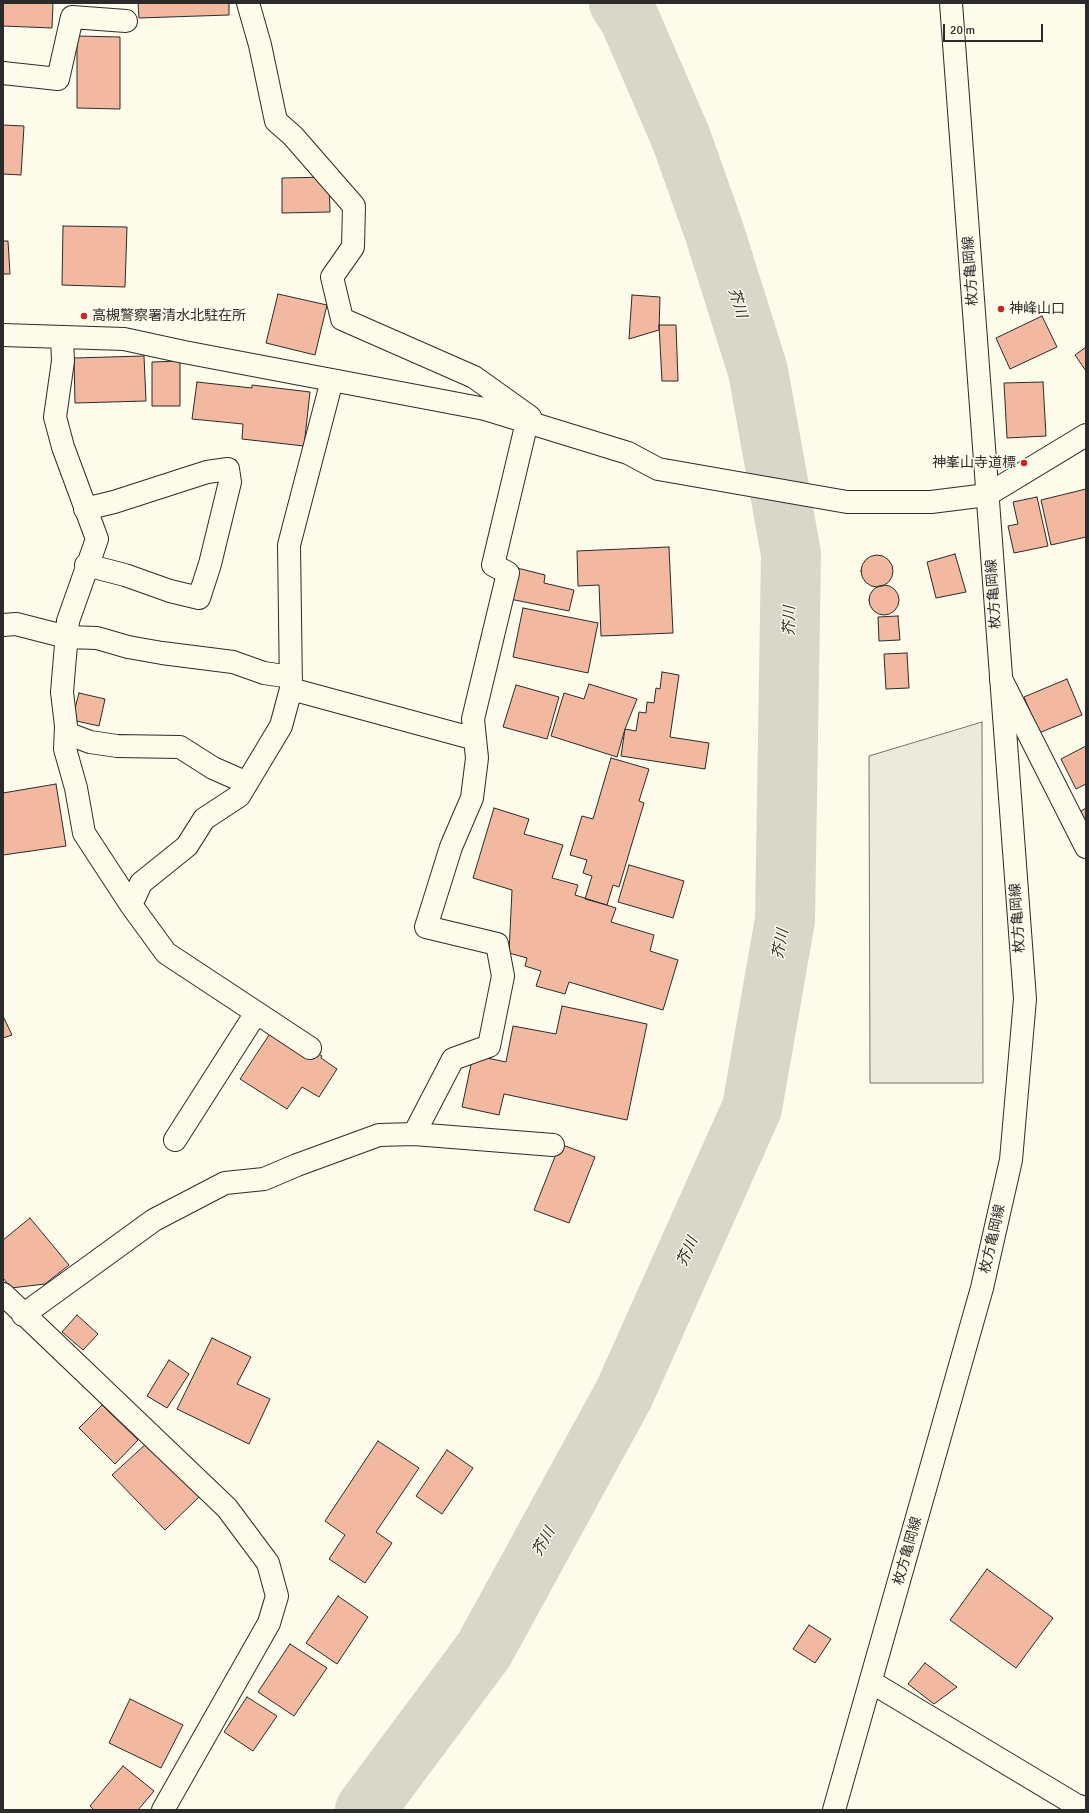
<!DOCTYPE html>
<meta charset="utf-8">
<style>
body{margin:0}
#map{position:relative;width:1089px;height:1813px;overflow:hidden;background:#fdfbea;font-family:Signika,sans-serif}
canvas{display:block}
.frame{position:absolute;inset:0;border:4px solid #2b2b2b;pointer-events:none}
.scale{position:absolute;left:943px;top:24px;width:100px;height:18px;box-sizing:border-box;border:2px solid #2b2b2b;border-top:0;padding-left:5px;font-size:12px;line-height:14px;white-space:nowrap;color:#2b2b2b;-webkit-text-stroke:3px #fdfbea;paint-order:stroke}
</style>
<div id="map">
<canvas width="1089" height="1813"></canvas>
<div class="frame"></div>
<div class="scale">20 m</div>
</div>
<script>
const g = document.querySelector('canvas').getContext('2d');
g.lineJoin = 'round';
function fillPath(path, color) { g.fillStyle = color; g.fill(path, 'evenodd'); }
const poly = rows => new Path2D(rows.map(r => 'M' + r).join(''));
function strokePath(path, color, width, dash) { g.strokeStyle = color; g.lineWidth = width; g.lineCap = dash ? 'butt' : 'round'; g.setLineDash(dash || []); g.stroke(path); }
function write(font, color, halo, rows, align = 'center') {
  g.font = font + ' Signika,"Noto Sans JP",sans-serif'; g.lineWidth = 3; g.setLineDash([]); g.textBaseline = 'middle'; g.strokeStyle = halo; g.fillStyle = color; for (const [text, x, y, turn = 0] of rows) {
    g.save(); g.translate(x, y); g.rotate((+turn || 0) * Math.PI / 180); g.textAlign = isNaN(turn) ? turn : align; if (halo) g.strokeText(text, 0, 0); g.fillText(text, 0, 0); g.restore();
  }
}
const green = poly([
 [982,722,983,1083,870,1083,869,756,982,722]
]);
fillPath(green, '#ecebdb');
strokePath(green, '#74746e', 1);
strokePath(poly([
 [365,1810,484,1650,624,1394,752,1108,785,920,791,554,758,371,714,231,681,138,630,20,619,3]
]), '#d8d7c9', 60);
const building = poly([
 [3,3,53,3,52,28,3,26,3,3],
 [138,3,229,3,229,15,139,18,138,3],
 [77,36,120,37,120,109,77,108,77,36],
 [3,125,24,126,21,175,3,174,3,125],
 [329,177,330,212,282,213,282,178,329,177],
 [63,226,127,227,125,287,62,285,63,226],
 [3,241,8,241,10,274,3,274,3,241],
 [278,294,327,305,315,355,266,343,278,294],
 [632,295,660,297,659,330,629,339,632,295],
 [1042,316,1057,347,1010,369,996,338,1042,316],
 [659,325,676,325,678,381,662,381,659,325],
 [1086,347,1086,371,1075,355,1086,347],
 [144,356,146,401,75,403,74,358,144,356],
 [180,361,180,406,152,406,152,362,180,361],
 [197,382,252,388,252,385,310,392,304,446,242,439,243,424,192,419,197,382],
 [1043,382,1046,436,1007,438,1004,383,1043,382],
 [1086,489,1086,537,1051,545,1041,500,1086,489],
 [1037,497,1048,546,1014,553,1008,526,1018,524,1013,502,1037,497],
 [669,547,673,633,601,636,599,585,578,586,577,551,669,547],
 [955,554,966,592,936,598,927,562,955,554],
 '861 571a16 16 0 1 1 32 0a16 16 0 1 1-32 0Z',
 [517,568,545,575,544,583,574,590,569,611,510,599,517,568],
 '869 600a15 15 0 1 1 30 0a15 15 0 1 1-30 0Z',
 [523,608,598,623,588,673,513,657,523,608],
 [898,616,900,640,879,641,878,617,898,616],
 [907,653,909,688,886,689,884,654,907,653],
 [662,672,679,675,670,737,709,743,705,769,621,756,625,729,636,731,639,712,646,713,647,702,654,703,656,688,660,689,662,672],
 [1067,679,1082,715,1039,733,1024,697,1067,679],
 [589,684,637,699,625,729,617,757,551,736,564,693,584,699,589,684],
 [516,685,559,697,547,739,503,727,516,685],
 [79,693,105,699,99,726,72,720,79,693],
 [1086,746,1086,784,1076,789,1061,759,1086,746],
 [611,758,649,769,639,801,644,803,619,887,613,885,607,905,585,899,592,876,583,873,587,860,570,855,582,816,593,819,611,758],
 [56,784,66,846,3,855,3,793,56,784],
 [494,808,529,819,524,834,563,845,552,878,578,885,575,895,616,908,611,922,654,935,650,951,678,960,663,1010,569,982,565,994,536,986,541,971,525,966,527,958,509,953,512,890,473,878,494,808],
 [1086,808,1086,830,1076,814,1086,808],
 [629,865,684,881,673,918,618,902,629,865],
 [562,1006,647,1024,627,1120,504,1094,499,1115,462,1107,473,1055,506,1062,513,1026,556,1034,562,1006],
 [3,1016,12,1035,3,1038,3,1016],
 [275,1026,322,1056,321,1058,337,1069,319,1097,302,1087,287,1109,240,1079,275,1026],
 [560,1144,595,1157,569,1223,534,1210,560,1144],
 [30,1218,69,1265,45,1284,11,1288,3,1278,3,1240,30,1218],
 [77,1315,98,1334,83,1350,62,1332,77,1315],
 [212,1338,251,1357,237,1384,270,1399,249,1444,177,1409,212,1338],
 [169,1360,189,1374,167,1408,147,1396,169,1360],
 [102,1405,138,1440,115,1464,79,1428,102,1405],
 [378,1441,419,1468,376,1532,392,1543,365,1583,329,1559,345,1535,325,1521,378,1441],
 [147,1443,199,1497,165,1530,112,1475,147,1443],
 [447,1450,473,1468,442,1514,416,1496,447,1450],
 [987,1569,1053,1618,1016,1668,950,1620,987,1569],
 [338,1596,368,1617,337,1664,306,1643,338,1596],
 [809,1625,831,1639,815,1663,793,1649,809,1625],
 [290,1644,327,1668,294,1716,258,1692,290,1644],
 [925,1663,957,1687,934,1704,908,1684,925,1663],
 [247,1697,277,1716,253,1751,224,1732,247,1697],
 [130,1699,183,1725,161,1768,109,1743,130,1699],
 [123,1766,154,1791,138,1810,94,1810,90,1806,123,1766]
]);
fillPath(building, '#f2b8a0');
strokePath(building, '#2b2b2b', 1);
const minor = poly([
 [248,3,260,45,276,121,293,136,354,206,353,247,332,277,342,319,474,377,530,417],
 [3,73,58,79,72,17,126,21],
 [3,335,124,339,184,352,485,409,628,453,658,469,847,502,931,502,987,495,1086,435],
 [62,337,63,361,55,417,63,447,97,539,68,621,62,692,66,726,65,749,76,788,84,833,131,905,141,883,187,846,204,819,239,796,281,726,291,689,289,545,332,380],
 [85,509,114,502,207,472,228,469,230,482,210,564,199,598,170,591,125,575,86,565],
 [3,625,16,624,67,637,97,638,128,647,162,653,233,662,264,673,291,677],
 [1001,679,1086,847],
 [291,689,475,739],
 [66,733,90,742,117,746,180,747,213,768,247,783],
 [131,905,166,953,310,1048],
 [414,1134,453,1059,489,1046,503,976,497,944,426,927,451,847,472,798,477,758,473,719,508,573,493,565,527,422],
 [175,1140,256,1013],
 [3,1294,227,1508,268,1563,277,1596,269,1623,163,1810],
 [23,1315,154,1220,225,1183,264,1179,297,1165,379,1135,414,1134,553,1145],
 [871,1682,1076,1805,1086,1808]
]);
const primary = poly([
 [834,1810,982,1288,1011,1160,1025,999,951,3]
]);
strokePath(minor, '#2b2b2b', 24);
strokePath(primary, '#2b2b2b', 24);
strokePath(minor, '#fdfbea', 22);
strokePath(primary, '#fdfbea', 22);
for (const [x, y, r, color] of [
 [1001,309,4,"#c62828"],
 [84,316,4,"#c62828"],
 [1024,463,4,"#c62828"]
]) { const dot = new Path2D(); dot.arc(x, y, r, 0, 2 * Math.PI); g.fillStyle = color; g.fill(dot); strokePath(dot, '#fdfbea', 1.5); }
write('14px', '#2b2b2b', '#fdfbea', [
 ["枚方亀岡線",971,271,-94],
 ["枚方亀岡線",994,594,-94],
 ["枚方亀岡線",1018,918,-94],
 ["枚方亀岡線",993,1239,-77],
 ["枚方亀岡線",908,1551,-74]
]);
write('14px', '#2b2b2b', '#fdfbea', [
 ["神峰山口",1009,309],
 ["高槻警察署清水北駐在所",92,316],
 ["神峯山寺道標",1016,463,"right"]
], 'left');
write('italic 15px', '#2b2b2b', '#fdfbea', [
 ["芥川",737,303,73],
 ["芥川",790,621,-89],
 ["芥川",781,944,-80],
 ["芥川",688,1252,-66],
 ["芥川",544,1542,-61]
]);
</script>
